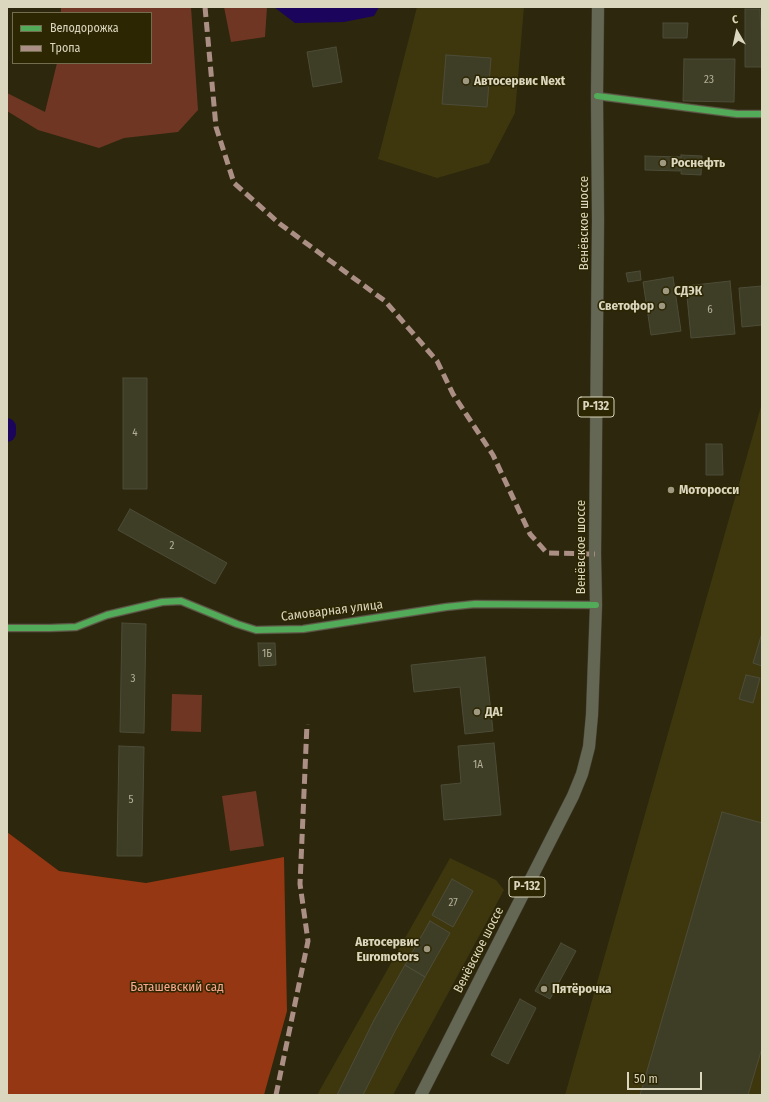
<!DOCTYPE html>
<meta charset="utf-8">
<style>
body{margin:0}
#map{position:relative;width:769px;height:1102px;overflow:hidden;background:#2c270d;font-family:"Fira Sans Condensed",sans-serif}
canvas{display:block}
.frame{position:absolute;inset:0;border:8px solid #dbd6be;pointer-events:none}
.legend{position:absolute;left:12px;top:12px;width:140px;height:52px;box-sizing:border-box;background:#2d2603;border:1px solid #736c4e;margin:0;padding:5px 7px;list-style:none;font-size:12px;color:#dbd6be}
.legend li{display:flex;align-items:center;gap:8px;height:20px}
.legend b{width:20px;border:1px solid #736c4e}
.north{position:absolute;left:717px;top:12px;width:40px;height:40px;-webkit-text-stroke:3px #2d2603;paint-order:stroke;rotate:351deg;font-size:11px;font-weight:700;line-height:16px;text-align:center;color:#dbd6be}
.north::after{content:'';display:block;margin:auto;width:14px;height:18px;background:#dbd6be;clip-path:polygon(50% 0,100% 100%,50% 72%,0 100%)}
.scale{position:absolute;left:627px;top:1072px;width:75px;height:18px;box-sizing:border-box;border:2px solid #dbd6be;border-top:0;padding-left:5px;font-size:12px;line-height:14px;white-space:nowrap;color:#dbd6be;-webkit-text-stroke:3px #2d2603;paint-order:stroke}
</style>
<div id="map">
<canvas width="769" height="1102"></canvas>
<div class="frame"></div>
<ul class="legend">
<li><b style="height:5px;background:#51ab58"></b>Велодорожка</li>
<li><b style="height:5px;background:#ac8f84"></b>Тропа</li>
</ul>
<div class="north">С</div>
<div class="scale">50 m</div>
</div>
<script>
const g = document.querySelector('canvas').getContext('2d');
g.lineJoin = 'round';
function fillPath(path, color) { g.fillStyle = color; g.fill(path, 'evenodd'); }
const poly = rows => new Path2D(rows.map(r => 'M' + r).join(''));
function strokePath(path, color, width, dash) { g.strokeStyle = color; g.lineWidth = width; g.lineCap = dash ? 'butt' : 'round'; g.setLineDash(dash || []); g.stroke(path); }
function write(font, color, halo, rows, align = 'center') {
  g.font = font + ' "Fira Sans Condensed",sans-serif'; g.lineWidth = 3; g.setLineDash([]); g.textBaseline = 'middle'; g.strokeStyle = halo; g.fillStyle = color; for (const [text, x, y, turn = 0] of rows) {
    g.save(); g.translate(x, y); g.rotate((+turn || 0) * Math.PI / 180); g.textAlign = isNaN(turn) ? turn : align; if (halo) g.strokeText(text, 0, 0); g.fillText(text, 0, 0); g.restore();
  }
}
fillPath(poly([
 [417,7,524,7,515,113,489,163,437,178,378,159],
 [762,403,762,1095,565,1095],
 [450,858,496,880,504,890,393,1095,317,1095]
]), '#3e370e');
fillPath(poly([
 [61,7,191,7,198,110,178,132,124,138,99,148,38,130,7,111,7,93,45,112,57,63,151,63,151,13,61,13],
 [224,7,267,7,265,37,231,42],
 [172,694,202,695,201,732,171,731],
 [256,791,264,846,230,851,222,796]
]), '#6f3723');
fillPath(poly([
 [7,832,59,871,146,883,284,857,287,1011,264,1095,7,1095]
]), '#943712');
fillPath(poly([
 [274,7,379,7,374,16,344,22,295,23]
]), '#1b045c');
strokePath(poly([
 [7,427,7,433]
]), '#1b045c', 18);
const building = poly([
 [745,9,760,9,762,67,745,67,745,9],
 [663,23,688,23,687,38,663,38,663,23],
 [336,47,342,82,313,87,307,52,336,47],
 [446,55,491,58,487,107,442,104,446,55],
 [684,59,735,59,734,102,683,101,684,59],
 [681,155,702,156,701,175,681,174,681,155],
 [645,156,681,157,680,171,645,170,645,156],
 [640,271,641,280,628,282,626,273,640,271],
 [673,277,681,331,651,335,643,282,673,277],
 [730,281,735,334,691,338,686,286,730,281],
 [762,286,762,325,742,327,739,288,762,286],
 [123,378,147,378,147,489,123,489,123,378],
 [706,444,722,444,723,475,706,475,706,444],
 [130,509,227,563,215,584,118,530,130,509],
 [122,623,146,624,144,733,120,732,122,623],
 [762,633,762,666,753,663,762,633],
 [258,643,275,643,276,665,259,666,258,643],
 [485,657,493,731,465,734,460,687,414,692,411,665,485,657],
 [746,675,760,678,753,703,739,699,746,675],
 [494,743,501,815,444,820,441,785,461,783,458,746,494,743],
 [119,746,144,747,142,856,117,856,119,746],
 [722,812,762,823,762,1048,748,1095,640,1095,722,812],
 [452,879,473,891,453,927,432,915,452,879],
 [430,921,450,933,425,977,405,965,430,921],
 [561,943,576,951,550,999,535,991,561,943],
 [405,965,425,977,395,1031,363,1095,337,1095,374,1020,405,965],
 [520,999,536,1008,508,1064,491,1055,520,999]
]);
fillPath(building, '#3e3e26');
strokePath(building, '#4d4c38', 1);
const street = poly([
 [597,96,737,114,762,114],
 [7,628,50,628,76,627,107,615,162,602,181,601,237,624,256,630,303,629,446,607,475,604,596,605]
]);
const primary = poly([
 [421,1095,573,796,582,774,589,747,592,715,596,605,595,554,598,220,597,96,598,7]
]);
strokePath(street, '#454030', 9);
strokePath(primary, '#454030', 13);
strokePath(street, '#625e4a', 8);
strokePath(primary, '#646754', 12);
strokePath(poly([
 [205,7,216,127,234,183,280,224,385,301,437,361,453,394,493,455,530,534,547,553,595,554],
 [276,1095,308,941,300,884,307,724]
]), '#ac8f84', 5, [10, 5]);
strokePath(poly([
 [597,96,737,114,762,114],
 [7,628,50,628,76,627,107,615,162,602,181,601,237,624,256,630,303,629,446,607,475,604,596,605]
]), '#51ab58', 6);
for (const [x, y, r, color] of [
 [466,81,4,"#9e9980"],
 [663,163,4,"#9e9980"],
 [666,291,4,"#9e9980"],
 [662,306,4,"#9e9980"],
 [671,490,4,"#9e9980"],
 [477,712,4,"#9e9980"],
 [427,949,4,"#9e9980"],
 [544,989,4,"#9e9980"]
]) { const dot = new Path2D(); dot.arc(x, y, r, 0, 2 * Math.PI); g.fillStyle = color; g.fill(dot); strokePath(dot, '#2d2603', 1.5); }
write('11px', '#b4b098', null, [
 ["23",709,80],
 ["6",710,310],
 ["4",135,433],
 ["2",172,546],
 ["1Б",267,654],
 ["3",133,679],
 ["1А",478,765],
 ["5",131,800],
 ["27",453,903]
]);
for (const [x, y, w] of [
 [596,407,36],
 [527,887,36]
]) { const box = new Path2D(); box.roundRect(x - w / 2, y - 10, w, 20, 3); g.fillStyle = '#2d2603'; g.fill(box); strokePath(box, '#dbd6be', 1); }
write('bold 12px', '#dbd6be', null, [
 ["Р-132",596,407],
 ["Р-132",527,887]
]);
write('bold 13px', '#dbd6be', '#2d2603', [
 ["Автосервис Next",474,81],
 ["Роснефть",671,163],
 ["СДЭК",674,291],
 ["Светофор",654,306,"right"],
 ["Моторосси",679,490],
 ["ДА!",485,712],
 ["Автосервис",419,942,"right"],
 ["Euromotors",419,957,"right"],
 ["Пятёрочка",552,989]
], 'left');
write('13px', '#dbd6be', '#2d2603', [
 ["Венёвское шоссе",584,223,-90],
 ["Венёвское шоссе",581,547,-90],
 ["Самоварная улица",332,611,-7],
 ["Венёвское шоссе",479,950,-63]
]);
write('13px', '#fda88e', '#2d2603', [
 ["Баташевский сад",177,987]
]);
</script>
